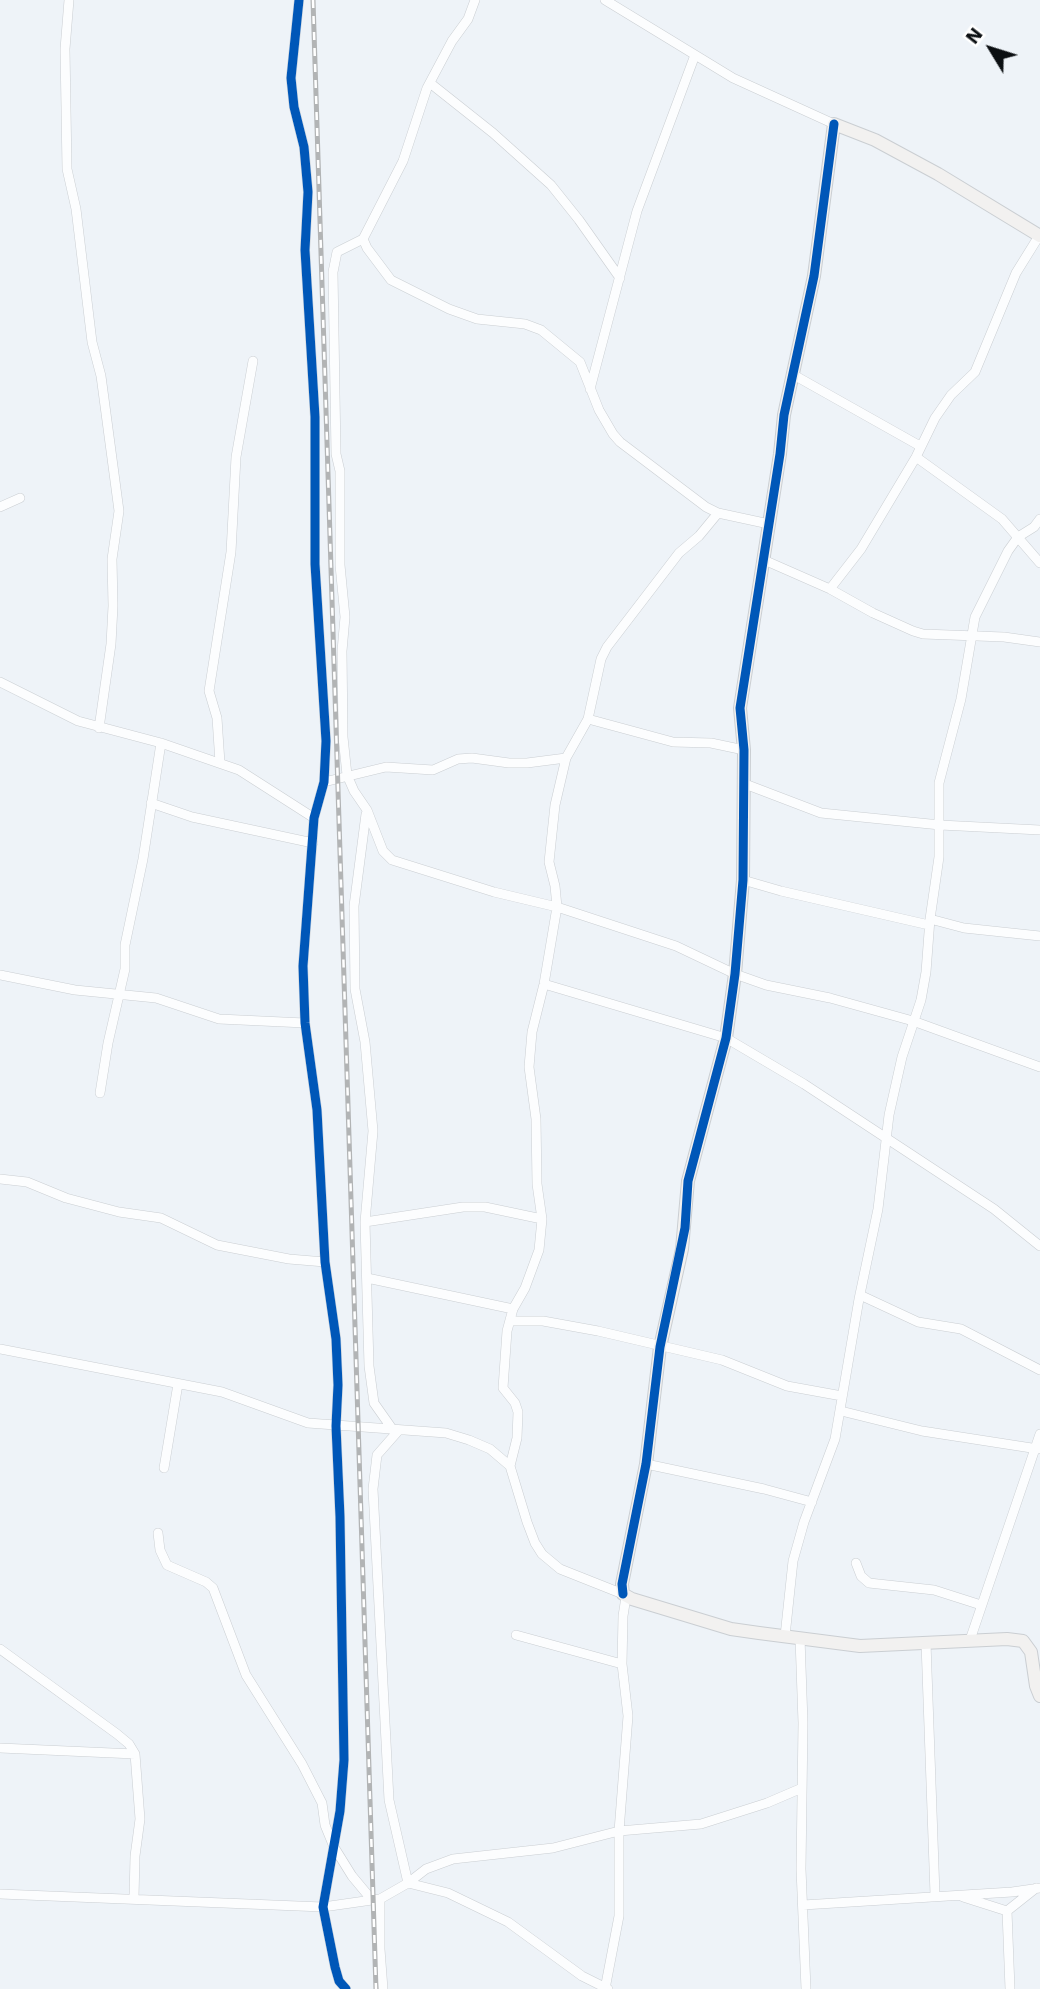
<!DOCTYPE html>
<style>
body{margin:0}
#map{position:relative;width:1040px;height:1989px;overflow:hidden;background:#eef3f8;font-family:"Work Sans",sans-serif}
canvas{display:block}
.north{position:absolute;left:956px;top:14px;width:70px;height:70px;-webkit-text-stroke:5px #fff;paint-order:stroke;rotate:308deg;font-size:19px;font-weight:700;line-height:28px;text-align:center;color:#0b0f12}
.north::after{content:'';display:block;margin:auto;width:24px;height:32px;background:#0b0f12;clip-path:polygon(50% 0,100% 100%,50% 72%,0 100%)}
</style>
<div id="map">
<canvas width="1040" height="1989"></canvas>
<div class="north">N</div>
</div>
<script>
const g = document.querySelector('canvas').getContext('2d');
g.lineJoin = 'round';
const poly = rows => new Path2D(rows.map(r => 'M' + r).join(''));
function strokePath(path, color, width, dash) { g.strokeStyle = color; g.lineWidth = width; g.lineCap = dash ? 'butt' : 'round'; g.setLineDash(dash || []); g.stroke(path); }
const street = poly([
 [69,0,65,49,67,169,76,209,92,342,101,376,119,511,112,559,113,606,111,644,99,728],
 [299,0,291,78,294,107,304,147,308,192,305,250,315,417,315,564,326,741,324,782,314,818,303,966,305,1023,317,1110,325,1262,336,1339,338,1385,336,1426,340,1517,344,1760,340,1811,323,1907,335,1967,339,1981,346,1989],
 [475,0,468,19,452,41,427,88,403,161,363,239,367,248,391,280,449,309,477,319,525,324,541,330,580,362,599,410,613,434,620,442,706,507,718,513,769,524],
 [605,0,733,78,834,124],
 [430,83,493,133,551,185,579,220,620,278],
 [363,239,337,252,333,272,336,454,340,471,340,565,345,617,342,651,343,737,347,775,354,791,367,810,383,851,392,860,494,892,557,907,676,946,735,974,766,985,830,998,913,1021,1040,1067],
 [792,374,920,446],
 [590,389,637,211,695,55],
 [916,457,1002,519,1040,563],
 [0,507,20,498],
 [764,560,830,589,873,613,913,631,923,634,1004,637,1040,642],
 [830,589,861,549,916,457,935,418,951,395,975,372,1016,273,1039,236],
 [0,682,78,721,161,743,239,770,314,818],
 [588,719,673,742,711,743,744,750],
 [220,763,217,718,209,691,231,552,236,457,253,361],
 [324,782,386,767,433,770,458,759,472,758,509,763,527,763,566,758],
 [745,784,821,813,940,825,1040,830],
 [151,803,192,817,313,843],
 [366,814,354,906,355,989,365,1042,373,1131,365,1222,369,1366,374,1403,393,1430],
 [743,880,781,891,929,925],
 [930,919,964,928,1040,936],
 [0,975,75,990,156,998,219,1019,305,1023],
 [544,984,726,1038,804,1084,994,1209,1040,1246],
 [100,1093,108,1043,125,969,125,945,143,859,161,743],
 [0,1179,27,1182,66,1198,119,1212,161,1218,217,1245,289,1259,325,1262],
 [365,1222,463,1207,485,1207,542,1219],
 [367,1278,513,1309],
 [860,1295,918,1322,961,1329,1040,1370],
 [510,1321,543,1321,598,1331,722,1360,787,1386,842,1396],
 [0,1349,222,1392,308,1423,446,1433,469,1440,490,1449,510,1466,527,1522,535,1543,542,1554,560,1569,623,1594],
 [841,1411,922,1431,1038,1449],
 [399,1430,377,1455,373,1489,389,1800,408,1883,448,1893,508,1922,582,1976,608,1989],
 [646,1464,764,1489,812,1502],
 [510,1466,517,1438,518,1412,515,1403,503,1388,507,1331,513,1309,525,1288,539,1250,542,1219,537,1184,536,1119,529,1067,532,1032,544,984,557,907,555,886,549,862,555,805,566,758,588,719,601,659,607,647,679,553,699,536,718,513],
 [164,1468,178,1384],
 [158,1533,160,1550,167,1565,206,1582,213,1588,246,1675,302,1764,322,1803,325,1825,334,1847,352,1876,372,1900],
 [856,1563,861,1576,869,1583,934,1590,981,1605],
 [516,1635,622,1664],
 [785,1636,793,1561,804,1522,835,1439,859,1299,878,1209,889,1115,902,1057,921,1000,926,972,930,919,939,857,939,783,961,699,975,617,1008,551,1018,537,1034,527,1040,519],
 [800,1638,803,1723,801,1869,806,1989],
 [970,1640,1040,1434],
 [926,1643,935,1895],
 [0,1649,117,1734,129,1744,135,1754,140,1819,135,1856,134,1898],
 [0,1748,135,1754],
 [0,1894,323,1907,372,1900,380,1899,408,1883,426,1869,453,1859,553,1848,619,1831,701,1824,767,1803,802,1788],
 [963,1897,1007,1911,1010,1989],
 [380,1899,380,1949,383,1989],
 [803,1905,1012,1892,1040,1888],
 [1007,1911,1036,1888],
 [605,1989,619,1916,619,1831,628,1716,622,1664,623,1616,626,1597]
]);
const secondary = poly([
 [1040,236,938,174,875,140,834,124,814,276,784,415,780,454,740,708,744,750,743,880,735,974,726,1038,688,1181,682,1249,660,1347,646,1464,622,1584,623,1594,632,1599,731,1629,759,1633,860,1646,1007,1639,1023,1641,1031,1652,1036,1686,1040,1696]
]);
strokePath(street, '#caced2', 10);
strokePath(secondary, '#caced2', 14);
strokePath(street, '#fcfdfe', 9);
strokePath(secondary, '#f2f1f0', 12);
const rail = poly([
 [313,0,376,1989]
]);
strokePath(rail, '#b2b4b5', 5);
strokePath(rail, '#fff', 2.5, [8]);
strokePath(poly([
 [299,0,291,78,294,107,304,147,308,192,305,250,315,417,315,564,326,741,324,782,314,818,303,966,305,1023,317,1110,325,1262,336,1339,338,1385,336,1426,340,1517,344,1760,340,1811,323,1907,335,1967,339,1981,346,1989],
 [623,1594,622,1584,646,1464,660,1347,685,1228,688,1181,726,1038,735,974,743,880,744,750,740,708,780,454,784,415,814,276,834,124]
]), '#0057b8', 9);
</script>
